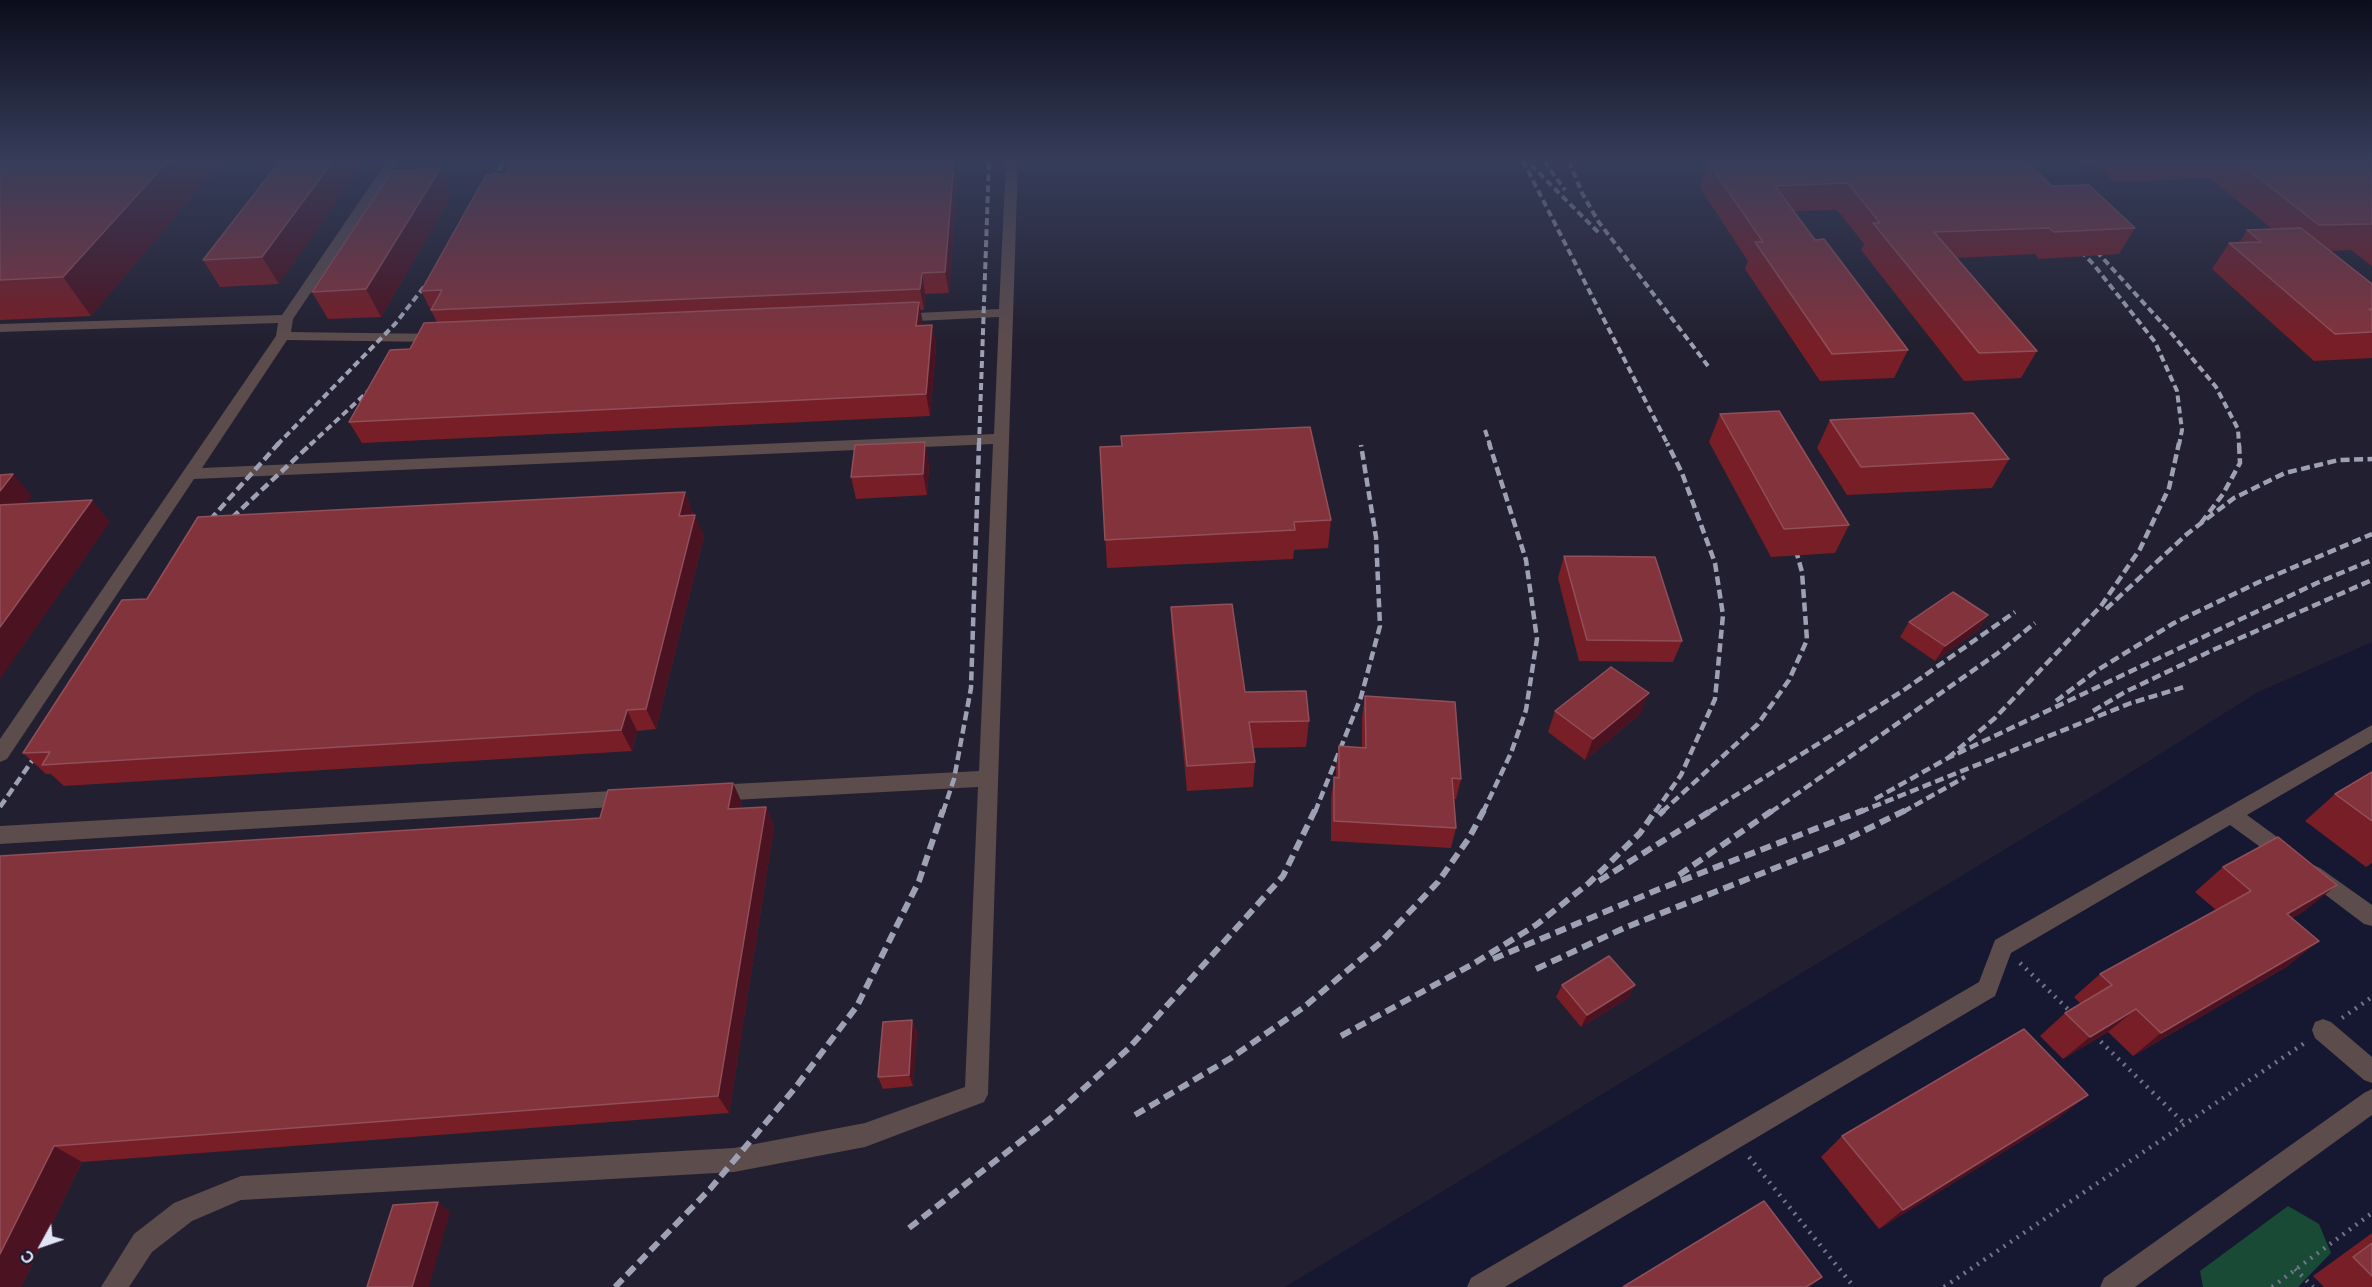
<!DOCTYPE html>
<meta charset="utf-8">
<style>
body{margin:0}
#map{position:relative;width:2372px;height:1287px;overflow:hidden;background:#161831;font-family:Helvetica,sans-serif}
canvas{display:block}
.north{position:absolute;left:12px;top:1215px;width:60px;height:60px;-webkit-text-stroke:4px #161831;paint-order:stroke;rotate:230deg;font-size:16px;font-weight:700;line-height:24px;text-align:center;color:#e1e4f5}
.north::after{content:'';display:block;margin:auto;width:21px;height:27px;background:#e1e4f5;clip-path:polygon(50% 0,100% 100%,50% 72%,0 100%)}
</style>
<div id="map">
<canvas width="2372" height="1287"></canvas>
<div class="north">С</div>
</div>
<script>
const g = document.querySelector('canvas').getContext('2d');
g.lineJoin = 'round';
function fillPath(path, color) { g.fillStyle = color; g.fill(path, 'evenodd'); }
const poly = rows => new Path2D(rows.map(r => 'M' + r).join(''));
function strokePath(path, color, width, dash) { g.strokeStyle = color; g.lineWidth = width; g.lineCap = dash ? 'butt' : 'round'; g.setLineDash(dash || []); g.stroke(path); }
fillPath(poly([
 [0,161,2372,161,2372,642,2258,692,2109,786,1285,1287,0,1287]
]), '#222030');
fillPath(poly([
 [2288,1206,2319,1224,2331,1253,2298,1287,2203,1287,2200,1271]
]), '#184a35');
strokePath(poly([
 [2020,963,2073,1014],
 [2342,1018,2372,997],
 [2095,1036,2185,1124],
 [1749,1157,1854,1287],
 [2295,1269,2313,1287],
 [1944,1287,2306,1042],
 [2272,1287,2372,1213]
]), '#727489', 4.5, [2, 6]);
fillPath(poly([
 [387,161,399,161,293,319,291,332,440,334,447,338,440,342,287,340,202,468,994,434,999,317,897,322,890,318,897,314,999,309,1006,161,1018,161,988,1094,984,1102,865,1147,734,1172,241,1200,192,1221,152,1252,129,1287,101,1287,134,1234,174,1203,241,1176,734,1148,865,1123,965,1087,978,787,714,801,707,799,704,793,707,787,714,785,979,771,993,444,194,479,7,759,0,762,0,739,276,336,278,323,0,332,0,324,282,315,387,161],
 [2372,725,2372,742,2247,815,2295,850,2298,856,2295,862,2288,865,2281,862,2230,825,2011,953,1995,996,1505,1287,1467,1287,1471,1278,1979,982,1995,940,2372,725],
 [630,790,637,792,640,798,637,804,630,806,0,844,0,826,630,790],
 [2313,865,2320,868,2372,905,2372,926,2364,924,2306,880,2303,874,2306,868,2313,865],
 [2323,1019,2331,1022,2372,1057,2372,1083,2364,1080,2315,1038,2312,1030,2315,1022,2323,1019],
 [2372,1089,2372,1115,2135,1287,2100,1287,2104,1278,2364,1093,2372,1089]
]), '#5c4c4c');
strokePath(poly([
 [1523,161,1668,445],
 [1544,161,1565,190],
 [1569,161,1582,193,1598,221,1708,366],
 [1531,165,1599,233],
 [487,189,504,161],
 [2073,243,2094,265,2155,342,2177,391,2182,430,2179,445],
 [2089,243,2172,334,2216,387,2238,429,2239,445],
 [1485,430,1490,445],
 [277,445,395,324,431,278],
 [310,445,376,384],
 [979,445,989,161]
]), '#9ea1b4', 4, [7, 4]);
strokePath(poly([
 [2201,523,2223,494,2240,463,2239,443],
 [222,527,312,443],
 [201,530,279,443],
 [2106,609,2187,534,2234,498,2285,473,2339,460,2372,459],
 [2056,701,2096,671,2174,623,2259,582,2372,534],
 [2093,711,2125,692,2213,650,2372,580],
 [1948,758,1995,718,2101,606,2140,549,2169,488,2179,443],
 [1875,799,1948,758,2317,583,2372,560],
 [0,807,41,748],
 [943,812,954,779,971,688,979,443],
 [1315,812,1361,697,1380,626,1376,537,1361,445],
 [1483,812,1511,753,1526,710,1537,639,1526,560,1489,443],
 [1655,812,1681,775,1715,699,1723,615,1715,563,1682,473,1667,443],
 [1662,812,1758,724,1789,680,1807,640,1802,572,1793,540],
 [1709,812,1901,692,2015,612],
 [1771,812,1998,653,2035,623],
 [1860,812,2131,703,2184,687],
 [1903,812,1965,777]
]), '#9ea1b4', 4.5, [9, 4.5]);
strokePath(poly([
 [1659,815,1664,810],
 [1679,875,1773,810],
 [1599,881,1712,810],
 [1493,959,1657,890,1864,810],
 [1536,969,1624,928,1841,842,1906,810],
 [1341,1036,1473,964,1536,925,1589,883,1640,833,1656,810],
 [1135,1115,1231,1058,1304,1007,1380,943,1438,882,1469,838,1484,810],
 [909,1228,1052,1117,1129,1048,1283,876,1315,810],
 [615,1287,710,1189,795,1088,857,1006,919,881,943,810]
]), '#9ea1b4', 6, [11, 6]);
fillPath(poly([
 [0,161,222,161,91,316,0,320],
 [280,161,279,284,220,287,203,260],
 [1712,161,2026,161,2052,186,2135,228,2119,254,2039,259,2035,254,1956,258,2037,351,2021,378,1964,381,1861,250,1864,244,1837,210,1793,211,1815,240,1908,350,1894,378,1820,381,1745,269,1748,261,1700,188,1708,162,1713,162],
 [2079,161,2372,161,2372,266,2351,250,2330,251,2372,284,2372,358,2314,361,2212,269,2229,243,2239,243,2247,230,2272,229,2210,178,2115,182,2094,163,2082,164],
 [440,169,452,195,381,317,328,319,312,292],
 [505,174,957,180,949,293,925,294,924,310,920,310,922,326,932,325,936,346,930,416,362,443,349,422,410,349,437,322,421,291],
 [1720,414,1849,525,1835,553,1771,557,1709,442],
 [1830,420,2009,459,1992,488,1847,495,1817,448],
 [1100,447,1331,520,1328,548,1294,550,1293,559,1107,568],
 [929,463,927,495,856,499,851,477],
 [685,492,693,514,693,515,704,536,656,729,637,731,632,751,64,786,51,774,46,774,23,753,147,599],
 [1564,556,1682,641,1673,662,1579,661,1558,578],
 [1171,607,1245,692,1309,721,1306,747,1253,748,1255,762,1253,787,1187,791,1172,634],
 [1988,615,1979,629,1935,661,1900,637,1909,622],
 [1365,696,1461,779,1456,799,1454,799,1456,828,1451,848,1331,841,1331,798,1334,777,1336,778,1336,767,1339,746,1362,748,1362,717],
 [1555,711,1640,714,1585,760,1548,732],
 [2372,772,2372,863,2366,867,2305,821,2335,794],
 [733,783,742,803,741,808,766,807,774,827,729,1113,82,1162,21,1287,0,856,600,818],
 [2223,867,2306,910,2292,918,2288,966,2133,1056,2108,1032,2063,1059,2040,1036,2065,1013,2081,1004,2074,997,2100,974,2216,910,2195,892],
 [1562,985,1635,985,1628,998,1581,1027,1556,997],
 [912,1020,917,1032,913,1086,883,1089,878,1077],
 [2060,1117,1879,1229,1821,1157,1842,1136],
 [2372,1233,2372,1287,2324,1287,2313,1276]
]), '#771e26');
fillPath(poly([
 [168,161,222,161,91,316,63,277],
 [333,161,365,161,279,284,262,257],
 [954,161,957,180,949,293,945,272],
 [440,169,452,195,381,317,366,289],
 [922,273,925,294,924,310,920,289],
 [919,302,923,323,920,347,916,326],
 [932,325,936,346,930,416,926,394],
 [925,442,929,463,927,495,923,474],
 [13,474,32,496,8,527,0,518,0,491],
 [685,492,693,514,687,537,679,516],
 [92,500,110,522,0,679,0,627],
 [695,515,704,536,656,729,646,709],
 [1988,615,1979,629,1935,661,1945,646],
 [1649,693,1640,714,1585,760,1593,739],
 [627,710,637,731,632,751,621,730],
 [733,783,742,803,737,829,728,809],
 [766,807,774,827,729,1113,718,1096],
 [2337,885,2306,910,2257,938,2287,914],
 [2319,941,2288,966,2133,1056,2161,1033],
 [1635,985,1628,998,1581,1027,1587,1015],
 [2136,1009,2108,1032,2063,1059,2090,1037],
 [912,1020,917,1032,913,1086,909,1075],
 [2088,1095,2060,1117,1879,1229,1903,1210],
 [54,1146,82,1162,21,1287,0,1287,0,1254],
 [438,1202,450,1212,429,1287,412,1287],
 [1822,1277,1810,1287,1806,1287]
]), '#4b1321');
const building = poly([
 [0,161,168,161,63,277,0,280,0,161],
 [280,161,333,161,262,257,203,260,280,161],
 [512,161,954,161,945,272,922,273,920,289,431,310,442,290,421,291,486,175,505,174,512,161],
 [1732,161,2026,161,2052,186,2089,185,2135,228,2054,232,2049,228,1934,232,2037,351,1979,353,1873,223,1880,223,1848,183,1775,186,1815,240,1824,239,1908,350,1832,354,1755,242,1763,242,1708,162,1732,161],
 [2237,161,2372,161,2372,224,2319,225,2237,161],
 [440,169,366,289,312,292,392,171,440,169],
 [2301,228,2372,284,2372,309,2369,309,2372,311,2372,332,2335,334,2229,243,2261,242,2247,230,2301,228],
 [919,302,916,326,932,325,926,394,349,422,390,350,410,349,424,323,919,302],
 [1779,411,1849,525,1784,529,1720,414,1779,411],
 [1973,413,2009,459,1861,467,1830,420,1973,413],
 [1310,427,1331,520,1294,522,1295,530,1105,540,1100,447,1122,446,1121,436,1310,427],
 [925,442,923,474,851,477,855,445,925,442],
 [13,474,0,491,0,475,13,474],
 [685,492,679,516,695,515,646,709,627,710,621,730,42,765,50,752,23,753,122,600,147,599,198,517,685,492],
 [92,500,0,627,0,505,92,500],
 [1564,556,1655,557,1682,641,1587,640,1564,556],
 [1953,592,1988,615,1945,646,1909,622,1953,592],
 [1232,604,1245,692,1306,691,1309,721,1249,722,1255,762,1187,766,1171,607,1232,604],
 [1611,667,1649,693,1593,739,1555,711,1611,667],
 [1365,696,1455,702,1461,779,1452,778,1456,828,1334,821,1334,777,1339,778,1339,746,1366,748,1365,696],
 [2372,772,2372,821,2335,794,2372,772],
 [733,783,728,809,766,807,718,1096,54,1146,0,1254,0,856,600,818,608,790,733,783],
 [2278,837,2337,885,2287,914,2319,941,2161,1033,2136,1009,2090,1037,2065,1013,2112,985,2100,974,2251,891,2223,867,2278,837],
 [1609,956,1635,985,1587,1015,1562,985,1609,956],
 [912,1020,909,1075,878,1077,883,1022,912,1020],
 [2024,1029,2088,1095,1903,1210,1842,1136,2024,1029],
 [1764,1201,1822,1277,1806,1287,1623,1287,1764,1201],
 [438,1202,412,1287,367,1287,393,1205,438,1202],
 [2372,1243,2372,1276,2353,1257,2372,1243]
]);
fillPath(building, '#82333c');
strokePath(building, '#914f59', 1.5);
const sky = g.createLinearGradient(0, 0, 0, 341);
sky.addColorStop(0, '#0c0d1b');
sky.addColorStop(0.47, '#363d5a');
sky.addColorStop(1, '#363d5a00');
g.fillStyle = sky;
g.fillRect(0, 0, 2372, 341);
</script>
